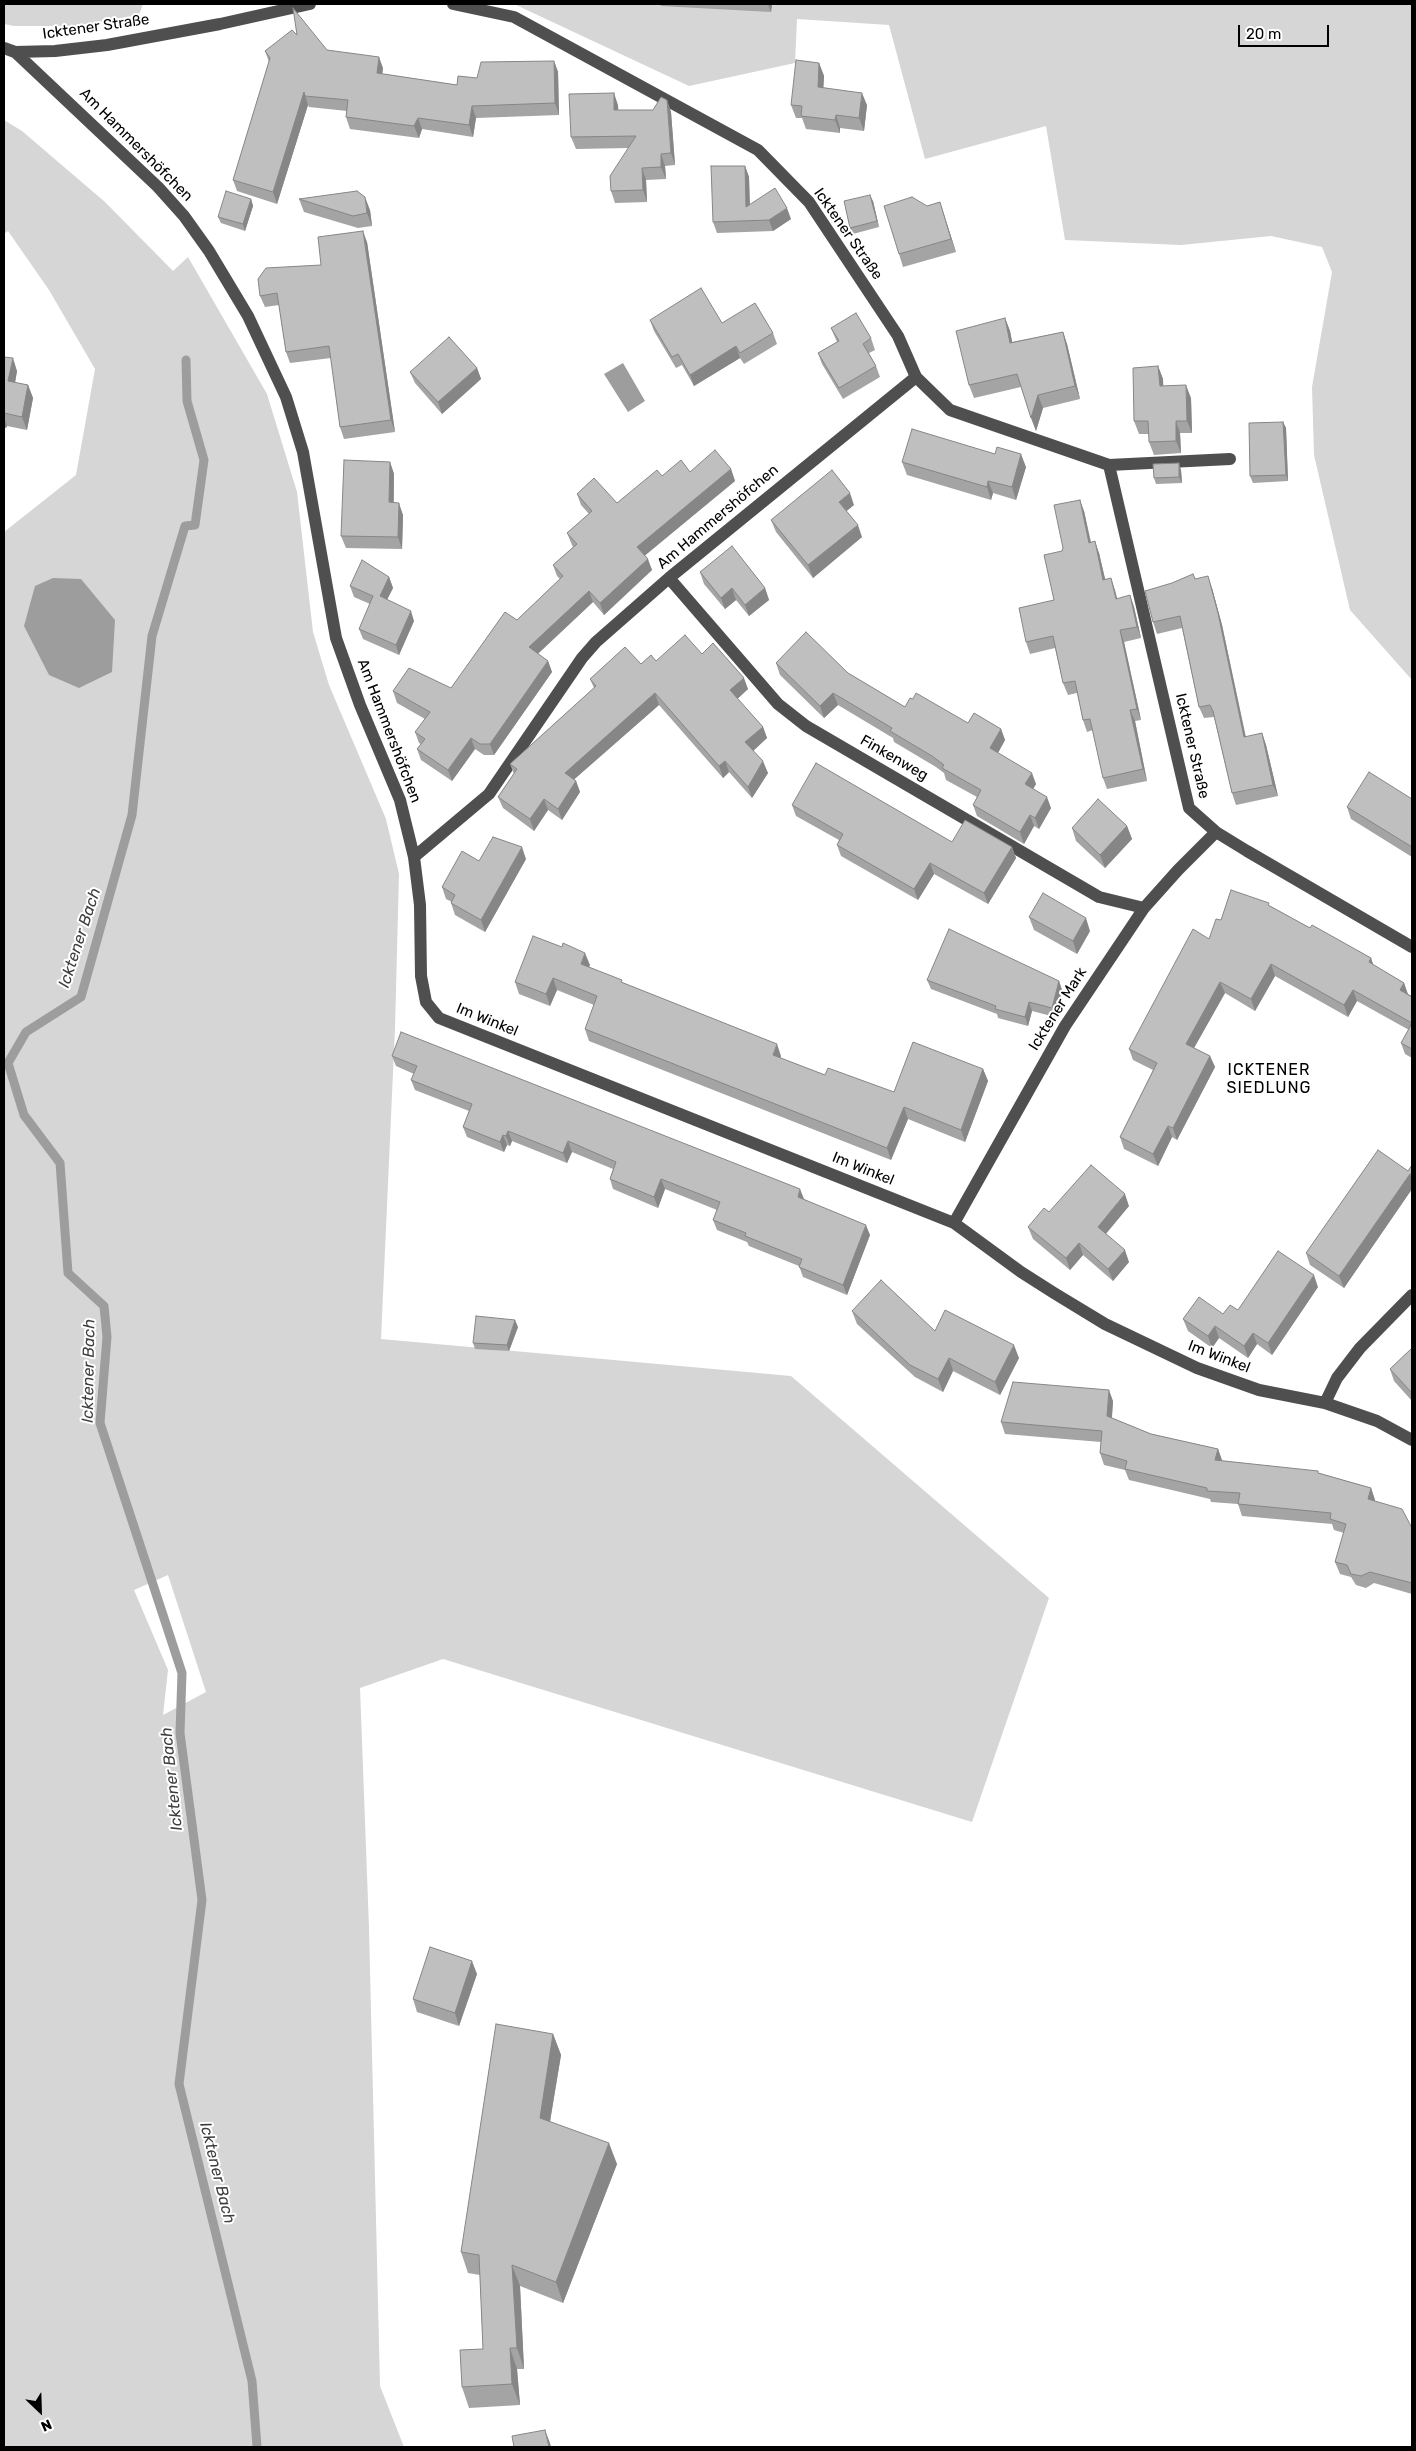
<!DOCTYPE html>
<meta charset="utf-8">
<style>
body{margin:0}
#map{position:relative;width:1416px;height:2451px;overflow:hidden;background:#fff;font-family:Rubik,sans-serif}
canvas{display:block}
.frame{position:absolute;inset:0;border:5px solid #000;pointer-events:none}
.north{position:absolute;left:15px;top:2386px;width:50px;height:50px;-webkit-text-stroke:4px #fff;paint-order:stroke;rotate:156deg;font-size:14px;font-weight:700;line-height:20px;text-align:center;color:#000}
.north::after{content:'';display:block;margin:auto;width:18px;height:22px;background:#000;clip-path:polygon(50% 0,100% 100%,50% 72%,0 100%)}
.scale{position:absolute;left:1238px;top:25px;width:91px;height:22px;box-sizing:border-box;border:2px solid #000;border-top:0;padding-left:6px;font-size:15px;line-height:18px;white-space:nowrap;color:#000;-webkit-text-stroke:4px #fff;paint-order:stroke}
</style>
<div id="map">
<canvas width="1416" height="2451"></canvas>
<div class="frame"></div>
<div class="north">N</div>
<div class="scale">20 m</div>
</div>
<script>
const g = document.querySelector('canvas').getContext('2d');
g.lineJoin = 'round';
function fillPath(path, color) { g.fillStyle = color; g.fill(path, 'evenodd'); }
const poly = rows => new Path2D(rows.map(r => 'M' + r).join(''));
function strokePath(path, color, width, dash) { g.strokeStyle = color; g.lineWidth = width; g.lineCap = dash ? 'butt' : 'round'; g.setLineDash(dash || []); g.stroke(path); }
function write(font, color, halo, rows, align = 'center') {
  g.font = font + ' Rubik,sans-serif'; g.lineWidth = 4; g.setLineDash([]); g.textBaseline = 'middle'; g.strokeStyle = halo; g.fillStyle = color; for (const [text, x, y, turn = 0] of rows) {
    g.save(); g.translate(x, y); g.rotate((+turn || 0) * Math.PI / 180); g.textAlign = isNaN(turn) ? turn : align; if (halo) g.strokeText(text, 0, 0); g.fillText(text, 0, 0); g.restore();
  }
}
fillPath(poly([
 [4,4,143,4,139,15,74,26,14,26,4,24],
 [514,4,1412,4,1412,680,1350,610,1314,455,1312,387,1332,272,1322,247,1271,236,1181,245,1065,240,1046,126,925,159,889,25,797,19,795,63,689,86],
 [4,120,22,131,105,202,173,271,188,257,267,394,297,492,313,632,329,685,386,819,399,874,395,1028,381,1339,791,1376,1049,1598,972,1822,443,1659,360,1688,369,1928,380,2386,404,2447,4,2447,4,532,76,475,95,369,49,290,8,231,4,234],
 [168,1575,206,1692,163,1715,168,1670,134,1590]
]), '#d6d6d6');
fillPath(poly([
 [623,363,645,401,628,412,604,374],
 [53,578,81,579,115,620,112,672,79,688,49,675,24,626,35,586]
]), '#9d9d9d');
strokePath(poly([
 [186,360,187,401,204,460,195,525,185,526,152,636,132,815,81,997,26,1032,8,1063,24,1115,60,1163,68,1273,104,1306,107,1337,100,1423,182,1673,180,1733,202,1900,179,2084,252,2381,257,2447]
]), '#9d9d9d', 9);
strokePath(poly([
 [453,4,514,17,758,150,809,202,898,336,916,377,950,410,1109,465,1189,808,1216,832,1247,851,1412,947],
 [4,48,15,52,55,51,107,45,220,24,310,4],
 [15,52,158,187,184,216,209,251,248,316,286,397,303,452,336,638,360,705,400,800,414,857,420,905,421,976,426,1002,439,1018,954,1223,1021,1272,1054,1293,1105,1324,1197,1368,1259,1390,1325,1403,1377,1421,1412,1440],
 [1109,465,1230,459],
 [669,578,778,704,806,726,1099,897,1144,908],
 [414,857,489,794,582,658,596,642,669,578,916,377],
 [954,1223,1065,1026,1144,908,1178,870,1216,832],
 [1325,1403,1337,1378,1360,1348,1412,1295]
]), '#4f4f4f', 12);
fillPath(poly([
 [660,4,772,4,771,12,661,6],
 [297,35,327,50,383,68,382,74,457,85,477,78,554,61,558,72,559,115,476,118,473,137,422,129,419,138,350,129,346,117,347,111,309,107,308,105,277,204,237,191,233,180,269,62,265,51],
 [819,63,824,76,823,87,867,105,864,131,840,128,840,133,806,129,802,118,796,118,791,105],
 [667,100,671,112,675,165,665,166,666,179,646,180,647,202,615,203,611,191,628,148,576,149,571,137,618,105,618,110,653,110],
 [745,166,749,177,750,205,791,219,773,231,717,233,713,222],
 [251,199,253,206,245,231,221,223,218,217],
 [299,199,370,210,372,226,358,228,304,212],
 [873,201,879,227,853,234,850,228],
 [940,202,956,252,903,267,899,254,927,206],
 [367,242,395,432,344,439,340,427,331,358,290,363,286,352,279,305,265,307,260,296,321,265],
 [1005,318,1010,331,1012,342,1063,332,1067,344,1080,399,1043,408,1036,431,1021,387,974,398,969,385],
 [650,320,722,323,773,333,777,344,744,364,740,358,694,386,682,365,676,368,654,331],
 [831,328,871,338,875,350,869,353,876,366,880,377,843,399,822,364,818,353,837,342],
 [4,357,17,371,15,383,28,385,33,398,27,430,7,426,6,428,4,428],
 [1158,366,1163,379,1163,386,1191,398,1192,433,1180,433,1181,453,1154,455,1149,442,1149,434,1139,434,1134,421],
 [477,368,481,379,442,414,415,383,410,372],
 [1283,422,1286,428,1288,481,1253,483,1250,476],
 [390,462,394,474,394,502,403,515,402,549,346,548,341,536],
 [902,462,1026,467,1016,500,993,493,991,500,907,475],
 [731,469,735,481,645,555,652,570,604,615,593,602,538,654,548,661,552,672,494,755,484,755,475,749,452,781,421,760,417,749,421,744,419,743,415,732,425,719,397,703,393,691,451,688,517,620,560,579,557,576,553,565,573,547,572,545,567,533,589,514,581,505,577,494,617,503,662,476,690,472],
 [1181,470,1182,483,1156,484,1154,478],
 [854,505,846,511,862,537,813,578,776,532,771,520],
 [1084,511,1091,542,1099,553,1105,580,1111,578,1117,599,1130,595,1134,607,1141,638,1124,642,1141,720,1135,721,1147,781,1107,789,1103,778,1093,730,1087,732,1083,720,1077,693,1068,695,1063,683,1055,648,1030,654,1026,642,1054,600,1063,548],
 [700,572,765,588,769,600,749,616,736,600,725,609,704,584],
 [1193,574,1195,579,1212,588,1222,625,1246,737,1262,733,1266,745,1278,796,1236,805,1232,793,1214,717,1204,718,1199,707,1182,628,1157,634,1153,622,1172,583],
 [389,577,393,588,387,600,414,621,399,655,363,639,359,629,370,604,354,597,350,586],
 [702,654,748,689,737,699,763,727,767,738,753,750,768,773,752,798,729,772,723,778,659,705,574,779,576,781,580,792,562,820,548,810,534,831,503,808,498,797,514,774,510,764,594,688,590,679,641,664],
 [776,663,848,673,905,707,968,723,1001,729,1005,740,998,753,1036,784,1033,789,1051,808,1039,829,1034,826,1024,844,977,816,973,805,977,797,946,780,944,773,936,767,894,742,893,738,838,705,824,718,780,675],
 [1412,799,1412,857,1351,819,1347,807],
 [792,805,952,842,1012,847,1016,858,988,904,934,874,918,900,841,856,837,845,839,840,796,816],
 [1127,826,1132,839,1105,868,1076,841,1072,828],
 [526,859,485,932,455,915,451,903,452,902,446,899,442,887],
 [1270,906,1310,928,1371,958,1373,965,1404,983,1408,994,1412,996,1412,1058,1405,1054,1401,1043,1409,1030,1357,1001,1348,1017,1275,976,1255,1011,1225,993,1194,1048,1210,1056,1215,1067,1177,1140,1172,1137,1158,1166,1124,1149,1120,1137,1153,1070,1133,1060,1129,1049,1209,939,1221,920],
 [1029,917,1090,931,1077,954,1034,930],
 [590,965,589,967,781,1056,780,1058,825,1075,894,1092,983,1069,988,1081,965,1142,908,1119,891,1160,589,1041,585,1029,594,1005,557,990,550,1006,519,994,515,982],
 [927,980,1059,981,1062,990,1055,1017,1032,1011,1028,1026,998,1018,997,1014,931,989],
 [392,1056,804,1199,870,1235,847,1295,803,1277,799,1266,749,1246,747,1242,717,1230,713,1220,717,1210,665,1189,658,1208,613,1189,610,1179,613,1169,572,1152,567,1163,512,1141,510,1146,507,1145,504,1152,467,1137,463,1127,469,1111,415,1090,411,1080,414,1074,396,1066],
 [1412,1165,1412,1189,1344,1288,1310,1265,1306,1253,1408,1171],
 [1129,1206,1106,1234,1129,1262,1113,1281,1083,1255,1070,1270,1033,1239,1028,1227,1049,1212],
 [1318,1287,1272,1355,1257,1344,1248,1358,1219,1338,1212,1348,1188,1331,1183,1319,1223,1314],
 [852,1311,935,1331,1019,1358,1000,1395,953,1371,943,1392,915,1377,857,1324],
 [518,1327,509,1351,475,1349,473,1343],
 [1412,1348,1412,1401,1394,1381,1390,1369],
 [1113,1401,1112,1418,1151,1434,1218,1449,1222,1461,1319,1473,1371,1488,1375,1500,1375,1501,1412,1528,1412,1594,1374,1583,1366,1588,1356,1585,1351,1577,1340,1574,1335,1562,1344,1533,1334,1530,1332,1524,1242,1516,1238,1504,1211,1502,1210,1499,1129,1480,1125,1470,1104,1465,1100,1453,1101,1442,1005,1434,1001,1422],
 [477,1974,459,2026,417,2012,413,1999],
 [553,2034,561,2055,550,2122,617,2164,563,2303,520,2286,524,2369,517,2369,520,2405,469,2408,462,2387,483,2349,480,2275,468,2273,461,2252]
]), '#a4a4a4');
fillPath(poly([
 [768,4,772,4,771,12],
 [379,57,383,68,381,85,377,73],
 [554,61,558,72,559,115,555,103],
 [819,63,824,76,823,99,818,87],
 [304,92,308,105,277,204,273,192],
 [614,93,618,105,619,122,614,110],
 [862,93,867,105,864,131,859,118],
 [667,100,671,112,675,165,671,153],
 [472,106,476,118,473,137,469,125],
 [836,115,840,128,840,133,835,120],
 [418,118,422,129,419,138,414,126],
 [661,154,665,166,666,179,661,167],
 [745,166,749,177,750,219,746,207],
 [642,168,646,180,647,202,643,190],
 [870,195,873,201,879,227,877,221],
 [365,197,370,210,372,226,367,213],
 [251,199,253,206,245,231,243,224],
 [940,202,944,215,956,252,951,239],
 [787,208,791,219,773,231,769,220],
 [363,231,367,242,395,432,391,420],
 [1005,318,1010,331,1015,356,1010,343],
 [1063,332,1067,344,1080,399,1075,386],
 [736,346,740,358,694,386,690,375],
 [13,358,17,371,13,394,8,381],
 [1158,366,1163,379,1164,399,1160,386],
 [477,368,481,379,442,414,438,402],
 [28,385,33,398,27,430,22,417],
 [1186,385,1191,398,1192,433,1187,421],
 [1038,395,1043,408,1036,431,1031,418],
 [4,417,7,426,6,428,4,422],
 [1176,421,1180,433,1181,453,1176,441],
 [1283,422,1286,428,1288,481,1286,475],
 [1021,454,1026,467,1016,500,1012,487],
 [390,462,394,474,393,514,389,502],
 [1179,463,1181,470,1182,483,1179,477],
 [731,469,735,481,642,558,637,547],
 [988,481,993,493,991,500,987,487],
 [850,493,854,505,843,514,839,502],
 [1080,500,1084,511,1093,554,1089,543],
 [399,503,403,515,402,549,398,537],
 [858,525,862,537,813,578,808,565],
 [1095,541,1099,553,1108,591,1103,580],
 [648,559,652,570,604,615,600,603],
 [1208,576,1212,588,1222,625,1248,749,1244,737],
 [389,577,393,588,383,607,380,596],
 [1111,578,1115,590,1120,610,1116,599],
 [732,588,736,600,725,609,721,598],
 [765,588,769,600,749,616,745,605],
 [589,591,593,602,533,658,529,647],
 [1130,595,1134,607,1141,638,1137,627],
 [411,611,414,621,399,655,396,645],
 [1120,630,1124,642,1141,720,1137,709],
 [548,661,552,672,494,755,490,744],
 [744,678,748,689,734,702,730,690],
 [655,693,659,705,569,784,565,773],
 [833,693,838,705,824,718,820,706],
 [1130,710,1135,721,1147,781,1143,769],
 [763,727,767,738,750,754,745,742],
 [1001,729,1005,740,994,760,990,748],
 [1262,733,1266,745,1278,796,1273,785],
 [471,738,475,749,452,781,448,770],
 [725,761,729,772,723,778,719,766],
 [763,761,768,773,752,798,748,787],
 [1032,773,1036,784,1029,796,1025,784],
 [576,781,580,792,562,820,558,809],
 [1047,797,1051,808,1039,829,1035,818],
 [544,799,548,810,534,831,530,819],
 [1030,815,1034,826,1024,844,1020,832],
 [1127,826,1132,839,1105,868,1100,855],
 [522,847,526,859,485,932,481,920],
 [1012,847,1016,858,988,904,984,893],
 [930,863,934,874,918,900,914,889],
 [1086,918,1090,931,1077,954,1073,941],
 [585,953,590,965,585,975,581,964],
 [1371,958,1375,970,1369,962],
 [1271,964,1275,976,1255,1011,1251,999],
 [553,978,557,990,550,1006,546,994],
 [1059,981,1062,990,1055,1017,1052,1008],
 [1220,982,1225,993,1190,1055,1186,1044],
 [1404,983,1408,995,1400,990],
 [1353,990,1357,1001,1348,1017,1344,1005],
 [1029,1002,1032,1011,1028,1026,1025,1017],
 [777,1044,781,1056,777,1067,773,1055],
 [1210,1056,1215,1067,1177,1140,1173,1128],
 [983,1069,988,1081,965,1142,961,1130],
 [904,1107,908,1119,891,1160,887,1148],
 [1168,1126,1172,1137,1158,1166,1153,1154],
 [508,1131,512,1141,510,1146,506,1136],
 [503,1135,507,1145,504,1152,500,1142],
 [568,1141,572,1152,567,1163,563,1153],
 [1410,1174,1412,1180,1412,1189,1344,1288,1339,1276],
 [661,1179,665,1189,658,1208,654,1197],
 [800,1189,804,1199,801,1207,798,1197],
 [1125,1194,1129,1206,1102,1238,1098,1227],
 [866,1225,870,1235,847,1295,843,1285],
 [1079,1243,1083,1255,1070,1270,1066,1258],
 [1125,1250,1129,1262,1113,1281,1108,1269],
 [1314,1275,1318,1287,1272,1355,1268,1343],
 [515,1320,518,1327,509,1351,507,1345],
 [1215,1326,1219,1338,1212,1348,1208,1336],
 [1253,1333,1257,1344,1248,1358,1244,1346],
 [1014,1345,1019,1358,1000,1395,995,1382],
 [949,1358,953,1371,943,1392,938,1379],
 [1109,1390,1113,1401,1111,1427,1107,1416],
 [1218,1449,1222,1460,1219,1472,1215,1460],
 [1371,1488,1375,1500,1372,1511,1368,1499],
 [472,1961,477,1974,459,2026,455,2013],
 [553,2034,561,2055,547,2139,540,2118],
 [609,2143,617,2164,563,2303,556,2282],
 [512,2265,520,2286,524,2369,517,2348],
 [510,2348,517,2369,520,2405,512,2384],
 [545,2430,550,2443,551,2447,549,2447]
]), '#868686');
const building = poly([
 [293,8,327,50,379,57,377,73,457,85,458,76,477,78,481,62,554,61,555,103,472,106,469,125,418,118,414,126,346,117,348,100,305,96,304,92,273,192,233,180,270,58,265,51,292,30,297,35,293,8],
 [796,60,819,63,818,87,862,93,859,118,836,115,835,120,801,116,802,106,791,105,796,60],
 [614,93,614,110,653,110,661,97,667,100,671,153,661,154,661,167,642,168,643,190,611,191,610,176,636,136,571,137,569,94,614,93],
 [711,166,745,166,746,207,775,188,787,208,769,220,713,222,711,166],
 [226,191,251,199,243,224,218,217,226,191],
 [357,191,365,197,367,213,353,216,299,199,357,191],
 [870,195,877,221,850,228,844,201,870,195],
 [912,197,927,206,940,202,951,239,899,254,884,206,912,197],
 [363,231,391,420,340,427,329,346,286,352,277,293,260,296,258,279,266,268,321,265,318,237,363,231],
 [701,288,722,323,755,303,773,333,740,353,736,346,690,375,678,354,672,357,650,320,701,288],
 [856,313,871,338,863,344,876,366,839,388,818,353,839,341,831,328,856,313],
 [1005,318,1010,343,1063,332,1075,386,1038,395,1031,418,1017,374,969,385,956,331,1005,318],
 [449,337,477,368,438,402,410,372,449,337],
 [4,357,13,358,8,381,28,385,22,417,4,413,4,357],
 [1158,366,1160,386,1186,385,1187,421,1176,421,1176,441,1149,442,1148,421,1134,421,1133,368,1158,366],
 [1283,422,1286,475,1250,476,1249,423,1283,422],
 [912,429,995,454,997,447,1021,454,1012,487,988,481,987,487,902,462,912,429],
 [715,450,731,469,637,547,648,559,600,603,589,591,529,647,548,661,490,744,480,744,471,738,448,770,417,749,425,739,415,732,430,712,393,691,409,668,451,688,505,612,517,620,563,576,553,565,577,544,567,533,592,511,577,494,594,478,617,503,657,470,662,476,681,460,690,472,715,450],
 [344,460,390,462,389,502,399,503,398,537,341,536,344,460],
 [1179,463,1179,477,1154,478,1153,464,1179,463],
 [832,470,850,493,839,502,858,525,808,565,771,520,832,470],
 [1080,500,1089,543,1095,541,1103,580,1111,578,1116,599,1130,595,1137,627,1120,630,1137,709,1130,710,1143,769,1103,778,1090,719,1083,720,1075,681,1063,683,1053,636,1026,642,1019,608,1054,600,1044,555,1062,551,1063,548,1054,505,1080,500],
 [732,546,765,588,745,605,732,588,721,598,700,572,732,546],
 [362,560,389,577,380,596,411,611,396,645,359,629,373,596,350,586,362,560],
 [1193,574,1195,579,1208,576,1218,613,1244,737,1262,733,1273,785,1232,793,1213,711,1210,705,1199,707,1180,616,1153,622,1145,591,1172,583,1193,574],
 [806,632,848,673,905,707,910,698,913,699,916,693,968,723,974,713,1001,729,990,748,1032,773,1025,784,1047,797,1035,818,1030,815,1020,832,973,805,981,790,942,768,944,765,932,756,890,731,892,728,833,693,820,706,776,663,806,632],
 [685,635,702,654,713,643,744,678,730,690,763,727,745,742,763,761,748,787,725,761,719,766,655,693,565,773,576,781,558,809,544,799,530,819,498,797,517,769,510,764,596,686,590,679,625,647,641,664,651,655,656,661,685,635],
 [816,763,952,842,965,820,1012,847,984,893,930,863,914,889,837,845,843,834,792,805,816,763],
 [1369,772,1412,799,1412,847,1347,807,1369,772],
 [1098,799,1127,826,1100,855,1072,828,1098,799],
 [493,837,522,847,481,920,451,903,455,895,442,887,462,851,479,861,493,837],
 [1231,890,1269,903,1268,905,1310,928,1312,925,1371,958,1369,962,1404,983,1400,990,1412,997,1412,1023,1353,990,1344,1005,1271,964,1251,999,1220,982,1186,1044,1210,1056,1173,1128,1168,1126,1153,1154,1120,1137,1157,1063,1129,1049,1193,929,1209,939,1216,919,1221,920,1231,890],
 [1043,893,1086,918,1073,941,1029,917,1043,893],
 [949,929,1059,981,1052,1008,1029,1002,1025,1017,995,1009,996,1006,927,980,949,929],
 [533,936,562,947,563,943,585,953,581,964,622,980,621,982,777,1044,773,1055,825,1075,828,1068,894,1092,913,1042,983,1069,961,1130,904,1107,887,1148,585,1029,597,996,553,978,546,994,515,982,533,936],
 [1412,1023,1412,1049,1401,1043,1412,1023],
 [401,1032,800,1189,798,1197,866,1225,843,1285,799,1267,802,1259,745,1236,746,1233,713,1220,720,1202,661,1179,654,1197,610,1179,616,1162,568,1141,563,1153,508,1131,506,1136,503,1135,500,1142,463,1127,472,1104,411,1080,417,1066,392,1056,401,1032],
 [1378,1150,1408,1171,1412,1165,1412,1175,1410,1174,1339,1276,1306,1253,1378,1150],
 [1091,1165,1125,1194,1098,1227,1125,1250,1108,1269,1079,1243,1066,1258,1028,1227,1044,1208,1049,1212,1091,1165],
 [1278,1251,1314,1275,1268,1343,1253,1333,1244,1346,1215,1326,1208,1336,1183,1319,1199,1297,1223,1314,1230,1305,1238,1310,1278,1251],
 [881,1280,935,1331,945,1310,1014,1345,995,1382,949,1358,938,1379,910,1365,852,1311,881,1280],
 [476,1316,515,1320,507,1345,473,1343,476,1316],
 [1412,1348,1412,1393,1390,1369,1412,1348],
 [1013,1382,1109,1390,1107,1416,1151,1434,1218,1449,1215,1460,1318,1471,1318,1473,1371,1488,1368,1499,1402,1509,1412,1528,1412,1583,1370,1572,1361,1576,1351,1574,1347,1565,1335,1562,1346,1524,1330,1519,1331,1513,1238,1504,1240,1493,1207,1491,1207,1488,1125,1469,1127,1461,1100,1453,1102,1431,1001,1422,1013,1382],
 [430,1947,472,1961,455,2013,413,1999,430,1947],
 [496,2024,553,2034,540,2118,609,2143,556,2282,512,2265,517,2348,510,2348,512,2384,462,2387,460,2350,483,2349,479,2255,461,2252,496,2024],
 [545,2430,549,2447,514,2447,512,2436,545,2430]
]);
fillPath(building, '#bfbfbf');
strokePath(building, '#868686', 1);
write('15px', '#000', '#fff', [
 ["Icktener Straße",96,27,-8],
 ["Am Hammershöfchen",136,145,45],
 ["Icktener Straße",848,234,55],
 ["Am Hammershöfchen",718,517,-40],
 ["Am Hammershöfchen",389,731,69],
 ["Icktener Straße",1192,746,77],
 ["Finkenweg",894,758,30],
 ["Icktener Mark",1058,1009,-58],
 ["Im Winkel",487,1020,22],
 ["Im Winkel",863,1169,22],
 ["Im Winkel",1219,1357,21]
]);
write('italic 16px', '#3e3e3e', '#fff', [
 ["Icktener Bach",80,938,-72],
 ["Icktener Bach",89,1371,-89],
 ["Icktener Bach",172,1779,-96],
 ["Icktener Bach",217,2173,76]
]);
g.letterSpacing = '1px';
write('16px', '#000', '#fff', [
 ["ICKTENER",1269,1070],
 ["SIEDLUNG",1269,1088]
]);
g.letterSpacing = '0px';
</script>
